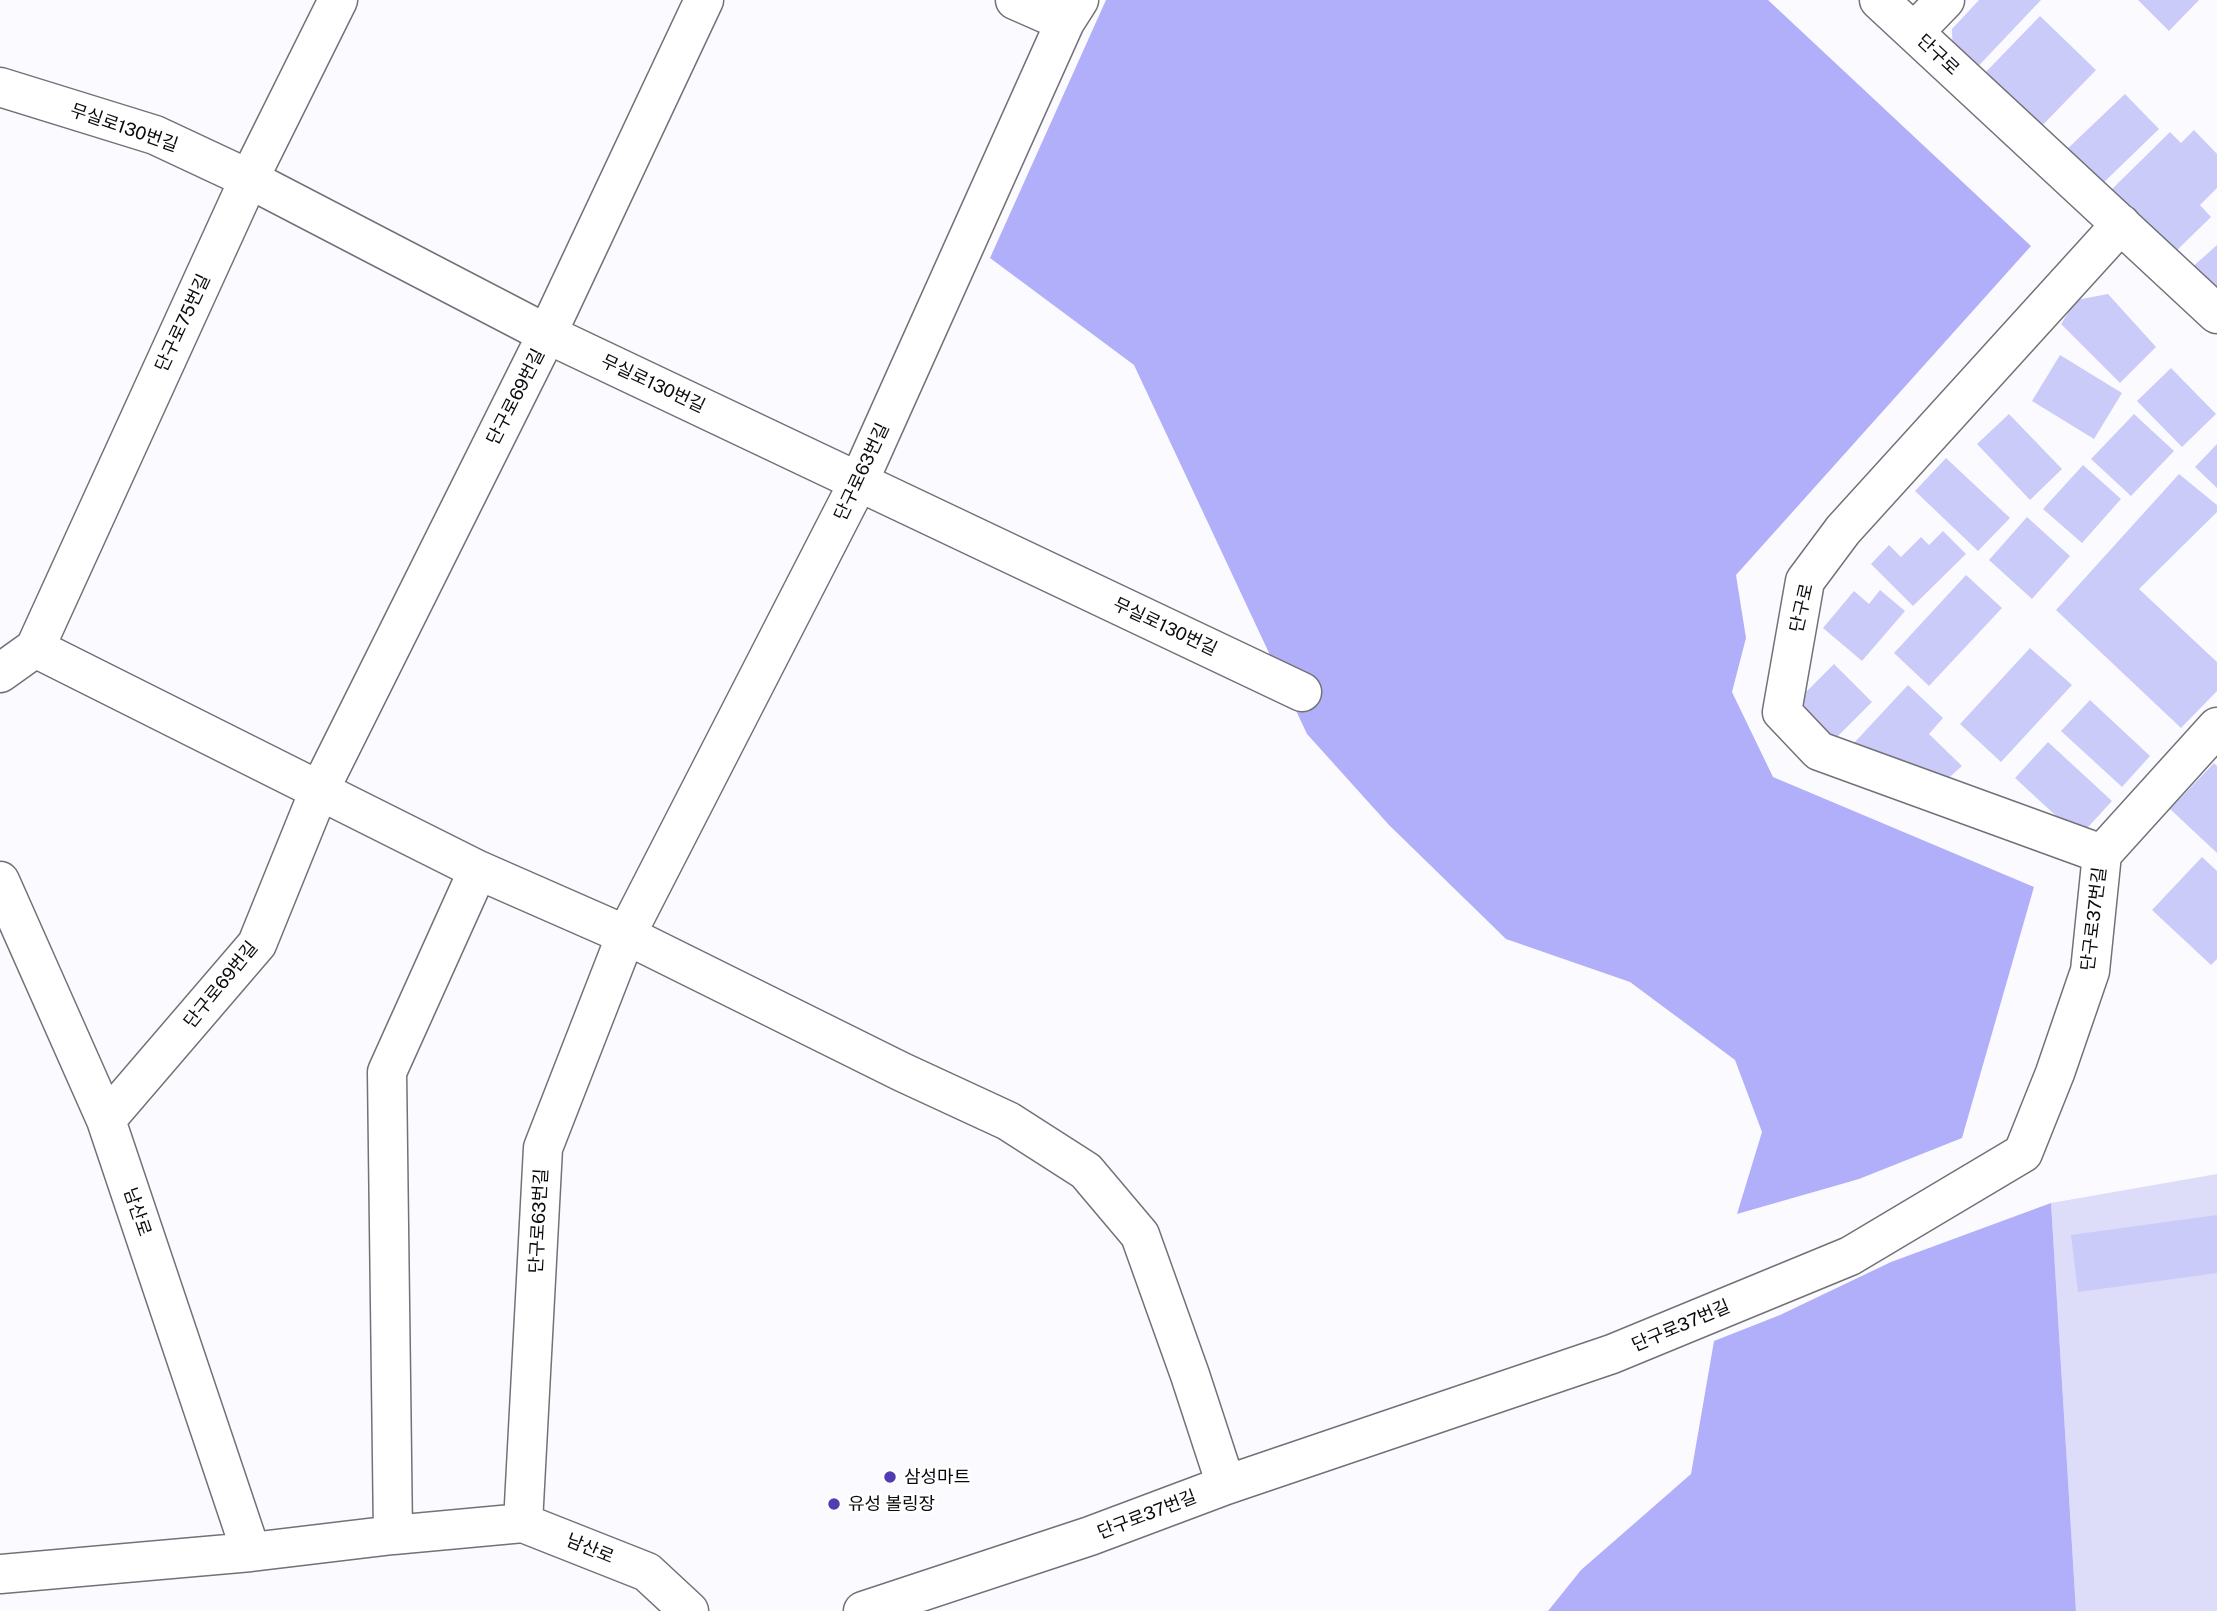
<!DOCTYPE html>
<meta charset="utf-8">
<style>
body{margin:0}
canvas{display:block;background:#fbfbff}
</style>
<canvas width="2217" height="1611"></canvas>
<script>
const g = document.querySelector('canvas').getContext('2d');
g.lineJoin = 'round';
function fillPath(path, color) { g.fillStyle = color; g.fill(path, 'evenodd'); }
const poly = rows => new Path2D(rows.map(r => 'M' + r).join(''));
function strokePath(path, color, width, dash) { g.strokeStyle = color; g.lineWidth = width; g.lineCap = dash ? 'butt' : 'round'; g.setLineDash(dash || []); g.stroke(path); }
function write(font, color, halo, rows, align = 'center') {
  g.font = font + ' "Public Sans","Noto Sans KR",sans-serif'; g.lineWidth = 5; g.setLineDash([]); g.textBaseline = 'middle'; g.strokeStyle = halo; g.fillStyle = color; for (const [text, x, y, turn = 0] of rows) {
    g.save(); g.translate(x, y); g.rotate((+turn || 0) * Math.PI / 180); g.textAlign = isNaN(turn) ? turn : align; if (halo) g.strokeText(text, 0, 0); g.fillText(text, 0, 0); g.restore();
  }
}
fillPath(poly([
 [2217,1174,2217,1611,2076,1611,2051,1203]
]), '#dddcf9');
fillPath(poly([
 [1106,0,1768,0,2031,246,1736,575,1746,638,1732,692,1773,777,2034,887,1962,1138,1859,1179,1737,1214,1762,1132,1735,1060,1630,982,1506,939,1389,825,1307,734,1134,365,990,258],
 [2051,1203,2076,1611,1548,1611,1581,1570,1691,1474,1714,1341,1780,1315,1891,1262]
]), '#b2affa');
fillPath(poly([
 [1979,0,2041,0,1969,76,1953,63,1952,29],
 [2138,0,2199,0,2169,31],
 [2040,16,2096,70,2036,132,1980,78],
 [2125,94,2159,129,2099,187,2065,151],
 [2194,130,2217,154,2217,188,2200,205,2211,217,2173,254,2110,191,2170,132,2181,143],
 [2217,245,2217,301,2189,270],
 [2108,294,2156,347,2120,383,2061,324,2076,300],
 [2060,355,2122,393,2094,439,2032,401],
 [2171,368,2216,414,2182,447,2137,401],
 [2009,414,2062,469,2030,500,1977,444],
 [2134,414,2174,451,2131,496,2091,459],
 [2217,444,2217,488,2195,467],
 [1946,458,2010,518,1978,551,1915,491],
 [2083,465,2121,499,2082,543,2043,509],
 [2179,474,2217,505,2217,512,2139,589,2217,662,2217,691,2181,728,2056,610],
 [2027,517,2070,556,2032,599,1989,560],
 [1943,531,1966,554,1913,606,1871,564,1889,545,1901,557,1921,537,1929,545],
 [1966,575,2002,608,1929,686,1894,653],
 [1880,590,1905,611,1862,661,1823,628,1854,591,1869,604],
 [2030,648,2072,685,2001,762,1960,724],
 [1834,664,1872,702,1829,745,1791,707],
 [1908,685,1943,718,1929,734,1962,766,1943,783,1854,743],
 [2090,700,2150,756,2122,787,2061,731],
 [2048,742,2112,801,2079,837,2015,778],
 [2214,763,2217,766,2217,853,2170,809],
 [2202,857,2217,871,2217,959,2211,965,2152,910],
 [2217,1215,2217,1273,2078,1292,2071,1235]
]), '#cbcbf9');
const minor = poly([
 [1015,0,1065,22],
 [1879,0,2217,314],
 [1914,32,1945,0],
 [0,87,155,135,249,179,547,334,1302,692],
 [35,648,478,870,626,935,902,1072,1008,1121,1086,1171,1140,1235,1190,1375,1226,1485],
 [0,673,35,648,249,179,338,0],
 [2102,854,1819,751,1782,712,1805,581,1843,530,2121,224],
 [0,881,106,1120,251,1552],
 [106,1120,257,944,319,791,547,334,704,0],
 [523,1523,543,1148,626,935,859,481,1065,22,1079,0],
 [393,1535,387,1072,478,870],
 [0,1574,251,1552,393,1535,523,1523,647,1572,689,1611],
 [863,1611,1090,1536,1226,1485,1612,1354,1850,1256,2023,1153,2055,1073,2090,971,2102,854,2217,727]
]);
strokePath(minor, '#717178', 41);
strokePath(minor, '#fff', 38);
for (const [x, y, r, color] of [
 [890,1477,7,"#533bb3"],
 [834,1504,7,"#533bb3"]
]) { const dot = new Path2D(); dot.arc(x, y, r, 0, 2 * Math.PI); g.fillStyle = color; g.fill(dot); strokePath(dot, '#fff', 2.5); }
write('18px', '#0b0b0d', '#fff', [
 ["단구로",1938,55,43],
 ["무실로130번길",124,128,19],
 ["단구로75번길",183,323,-65],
 ["무실로130번길",653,384,25],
 ["단구로69번길",516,397,-63],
 ["단구로63번길",862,472,-65],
 ["단구로",1802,608,-77],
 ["무실로130번길",1165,627,25],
 ["단구로37번길",2094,919,-83],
 ["단구로69번길",221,985,-51],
 ["남산로",137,1212,71],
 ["단구로63번길",539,1221,-87],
 ["단구로37번길",1681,1326,-23],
 ["단구로37번길",1147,1515,-21],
 ["남산로",590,1549,22]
]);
write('18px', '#0b0b0d', '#fff', [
 ["삼성마트",904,1477],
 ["유성 볼링장",848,1504]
], 'left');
</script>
